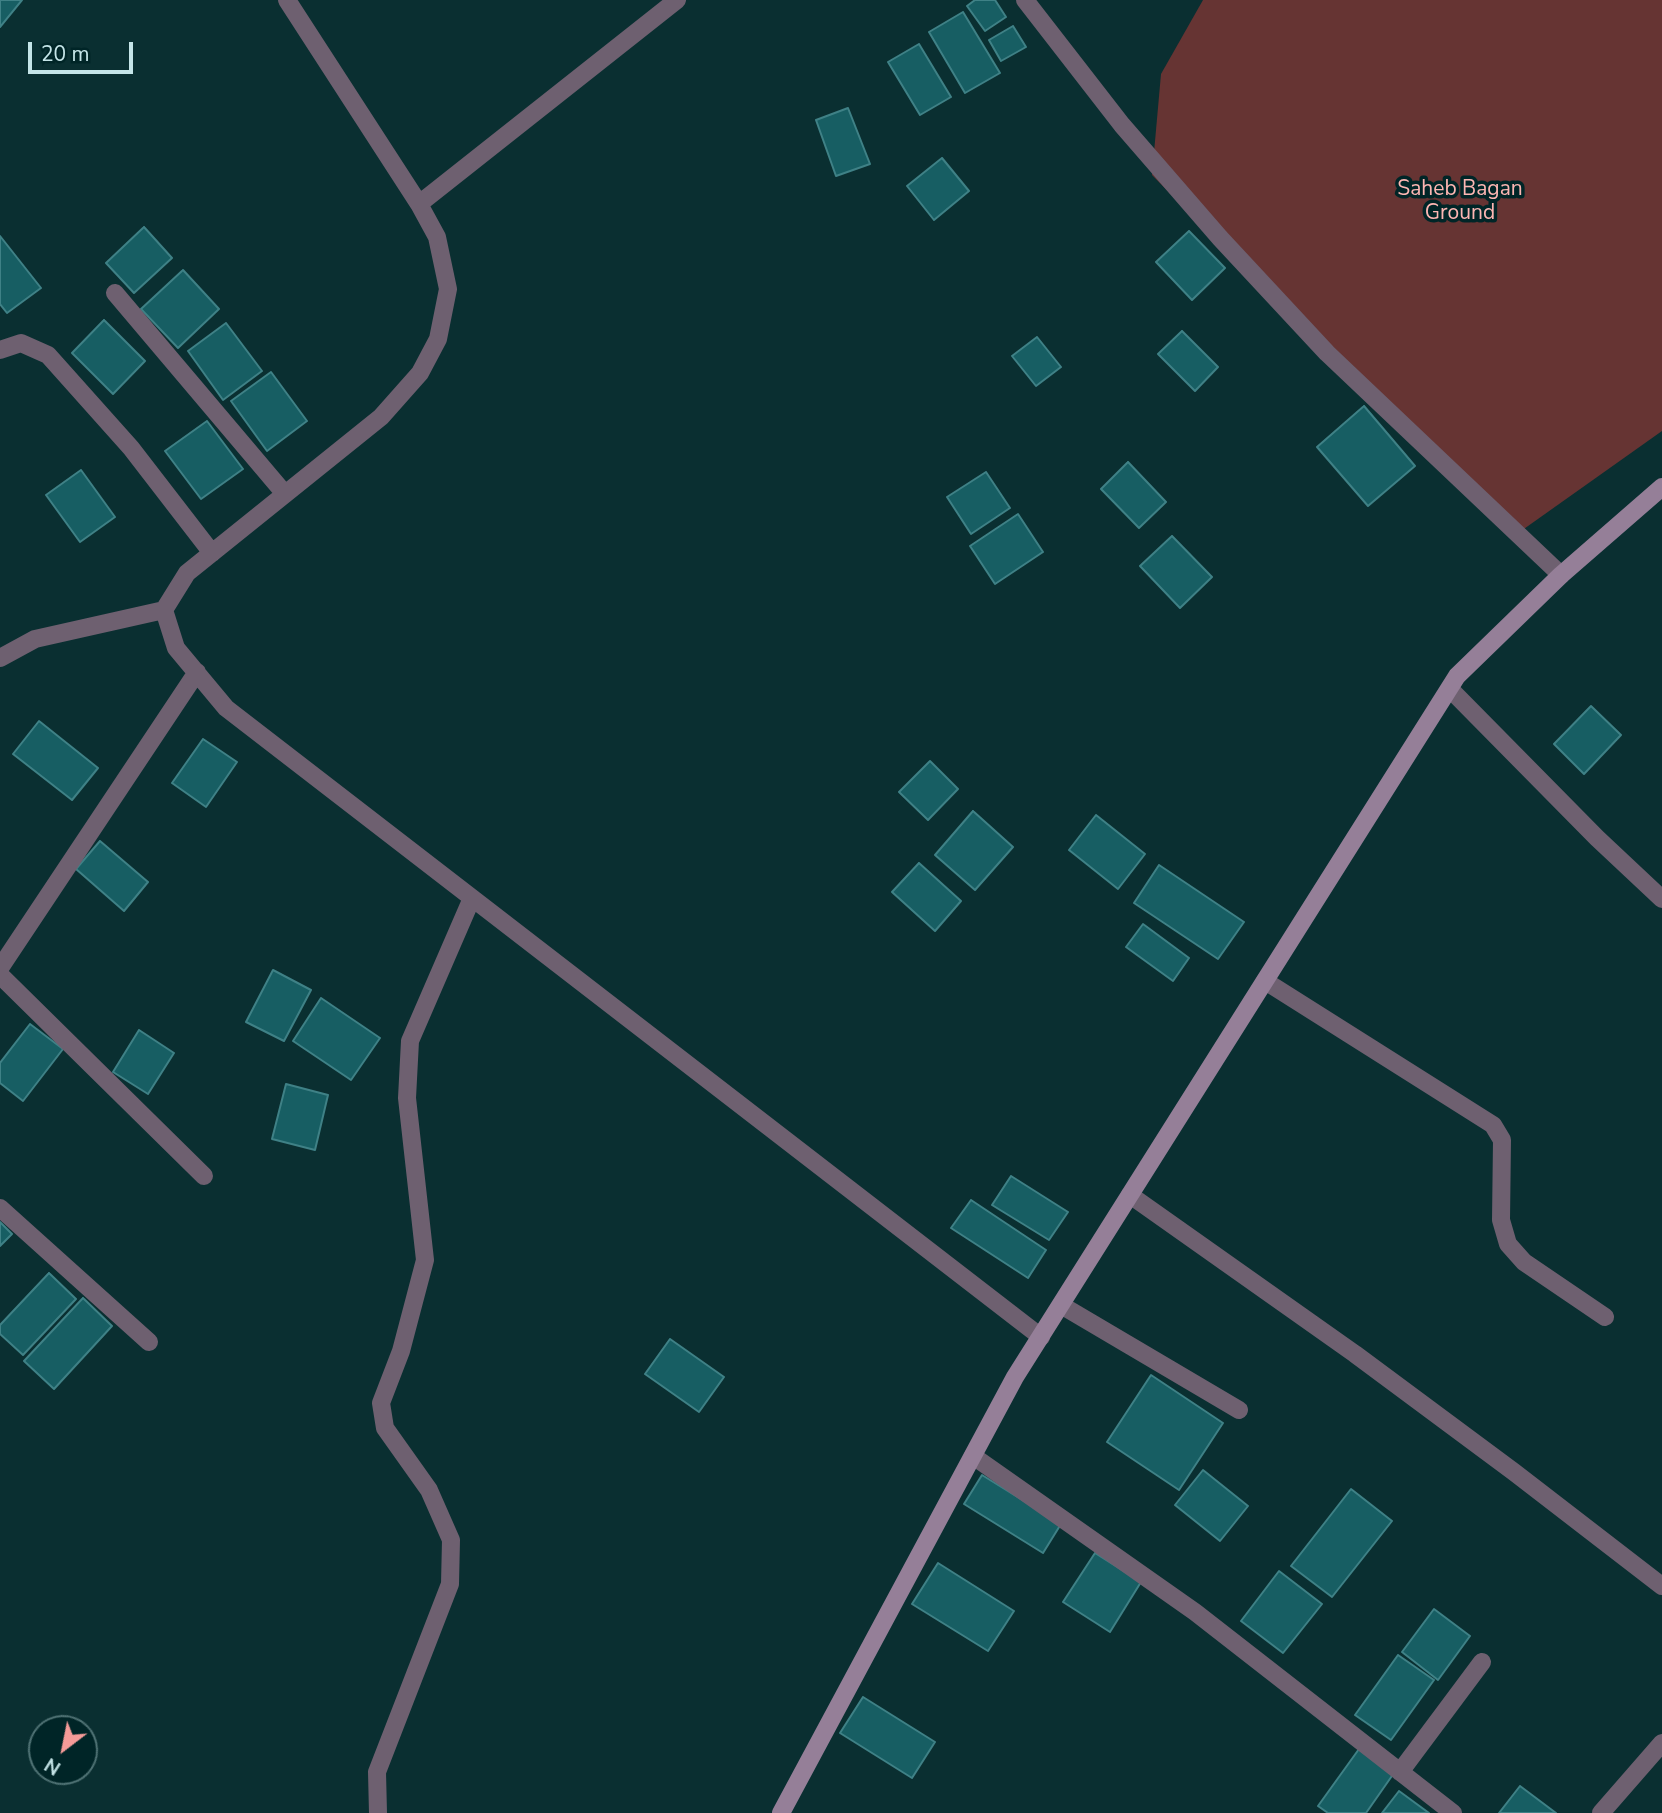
<!DOCTYPE html>
<style>
body{margin:0}
#map{position:relative;width:1662px;height:1813px;overflow:hidden;background:#0a2f31;font-family:"Nunito Sans",sans-serif}
canvas{display:block}
.north{position:absolute;left:28px;top:1715px;width:70px;height:70px;box-sizing:border-box;background:#002527;border:2px solid #4f7274;border-radius:50%;rotate:212deg;font-size:19px;font-weight:700;line-height:28px;text-align:center;color:#c5e5e8}
.north::after{content:'';display:block;margin:auto;width:24px;height:32px;background:#f59b98;clip-path:polygon(50% 0,100% 100%,50% 72%,0 100%)}
.scale{position:absolute;left:28px;top:42px;width:105px;height:32px;box-sizing:border-box;border:4px solid #c5e5e8;border-top:0;padding-left:9px;font-size:21px;line-height:24px;white-space:nowrap;color:#c5e5e8;-webkit-text-stroke:5px #002527;paint-order:stroke}
</style>
<div id="map">
<canvas width="1662" height="1813"></canvas>
<div class="north">N</div>
<div class="scale">20 m</div>
</div>
<script>
const g = document.querySelector('canvas').getContext('2d');
g.lineJoin = 'round';
function fillPath(path, color) { g.fillStyle = color; g.fill(path, 'evenodd'); }
const poly = rows => new Path2D(rows.map(r => 'M' + r).join(''));
function strokePath(path, color, width, dash) { g.strokeStyle = color; g.lineWidth = width; g.lineCap = dash ? 'butt' : 'round'; g.setLineDash(dash || []); g.stroke(path); }
function write(font, color, halo, rows, align = 'center') {
  g.font = font + ' "Nunito Sans",sans-serif'; g.lineWidth = 7; g.setLineDash([]); g.textBaseline = 'middle'; g.strokeStyle = halo; g.fillStyle = color; for (const [text, x, y, turn = 0] of rows) {
    g.save(); g.translate(x, y); g.rotate((+turn || 0) * Math.PI / 180); g.textAlign = isNaN(turn) ? turn : align; if (halo) g.strokeText(text, 0, 0); g.fillText(text, 0, 0); g.restore();
  }
}
fillPath(poly([
 [1203,0,1662,0,1662,431,1521,531,1384,412,1152,175,1161,74]
]), '#663433');
const building = poly([
 [0,0,22,0,0,27,0,0],
 [975,0,995,0,1006,17,985,31,967,6,975,0],
 [963,12,1000,73,965,93,929,32,963,12],
 [1013,26,1026,47,1001,61,989,40,1013,26],
 [919,44,951,97,920,115,888,62,919,44],
 [848,108,870,164,836,176,816,120,848,108],
 [942,158,969,191,934,220,907,186,942,158],
 [144,227,172,258,134,293,106,263,144,227],
 [1189,231,1225,268,1192,300,1156,262,1189,231],
 [0,236,41,288,7,313,0,304,0,236],
 [183,270,219,309,178,348,141,309,183,270],
 [104,320,145,361,113,394,72,353,104,320],
 [226,323,262,371,223,400,188,351,226,323],
 [1182,331,1218,367,1195,391,1158,354,1182,331],
 [1037,337,1061,367,1036,386,1012,356,1037,337],
 [271,372,307,421,267,451,231,401,271,372],
 [1364,406,1415,466,1368,506,1317,447,1364,406],
 [207,421,243,469,201,499,165,451,207,421],
 [1128,462,1166,502,1139,528,1101,489,1128,462],
 [81,470,115,517,80,542,46,495,81,470],
 [986,472,1010,508,971,534,947,497,986,472],
 [1018,514,1043,552,995,584,970,546,1018,514],
 [1172,536,1212,577,1180,608,1140,566,1172,536],
 [1591,706,1621,735,1584,774,1554,744,1591,706],
 [39,721,98,768,72,800,13,754,39,721],
 [203,739,237,762,206,807,172,783,203,739],
 [930,761,958,789,928,820,899,792,930,761],
 [973,811,1013,847,975,890,935,855,973,811],
 [1096,815,1145,854,1118,889,1069,850,1096,815],
 [100,841,148,882,124,911,76,869,100,841],
 [919,863,961,901,935,931,892,892,919,863],
 [1159,865,1244,922,1218,959,1134,903,1159,865],
 [1143,924,1189,958,1173,981,1126,947,1143,924],
 [273,970,311,990,284,1041,246,1022,273,970],
 [321,998,380,1038,351,1080,293,1041,321,998],
 [30,1024,63,1049,23,1101,0,1083,0,1063,30,1024],
 [139,1030,174,1053,148,1094,113,1072,139,1030],
 [286,1084,328,1095,315,1150,272,1139,286,1084],
 [1011,1176,1068,1212,1049,1240,992,1205,1011,1176],
 [971,1200,1046,1250,1028,1278,951,1228,971,1200],
 [0,1222,12,1234,0,1246,0,1222],
 [49,1273,76,1299,23,1355,0,1334,0,1325,49,1273],
 [83,1298,112,1326,54,1389,24,1361,83,1298],
 [670,1339,724,1377,699,1412,645,1374,670,1339],
 [1151,1375,1223,1423,1179,1490,1107,1442,1151,1375],
 [1203,1470,1248,1506,1220,1541,1175,1505,1203,1470],
 [982,1475,1061,1524,1043,1553,964,1504,982,1475],
 [1351,1489,1392,1521,1332,1597,1291,1566,1351,1489],
 [1095,1553,1141,1582,1110,1632,1063,1602,1095,1553],
 [938,1563,1014,1611,988,1651,912,1604,938,1563],
 [1279,1571,1322,1604,1283,1653,1241,1621,1279,1571],
 [1434,1609,1470,1636,1438,1680,1402,1652,1434,1609],
 [1398,1655,1434,1680,1391,1740,1355,1715,1398,1655],
 [863,1697,935,1742,912,1778,840,1733,863,1697],
 [1359,1749,1394,1773,1366,1813,1328,1813,1318,1806,1359,1749],
 [1520,1786,1556,1813,1499,1813,1520,1786],
 [1399,1791,1429,1813,1382,1813,1399,1791]
]);
fillPath(building, '#175e63');
strokePath(building, '#3f8186', 2);
strokePath(poly([
 [287,0,419,204,437,237,448,289,438,339,420,373,381,417,187,573,164,610,176,648,226,708,1041,1337],
 [1025,0,1122,125,1220,238,1327,353,1561,575],
 [419,204,677,0],
 [115,293,285,494],
 [0,350,21,343,48,355,131,448,212,553],
 [0,658,35,639,164,610],
 [1450,689,1597,838,1662,899],
 [0,968,197,672],
 [0,975,204,1176],
 [1265,981,1493,1125,1502,1140,1501,1220,1508,1244,1524,1262,1605,1317],
 [1130,1195,1355,1354,1514,1472,1662,1586],
 [0,1208,149,1342],
 [1061,1305,1239,1410],
 [973,1456,1195,1612,1453,1813],
 [1400,1772,1482,1662],
 [378,1813,377,1772,450,1584,451,1540,429,1490,385,1428,381,1403,401,1351,425,1260,407,1098,410,1041,472,898],
 [1601,1813,1662,1743]
]), '#6e6070', 18);
strokePath(poly([
 [781,1813,1015,1377,1457,676,1561,575,1662,487]
]), '#957f98', 18);
write('21px', '#fdb6b3', '#002527', [
 ["Saheb Bagan",1460,190],
 ["Ground",1460,214]
]);
</script>
